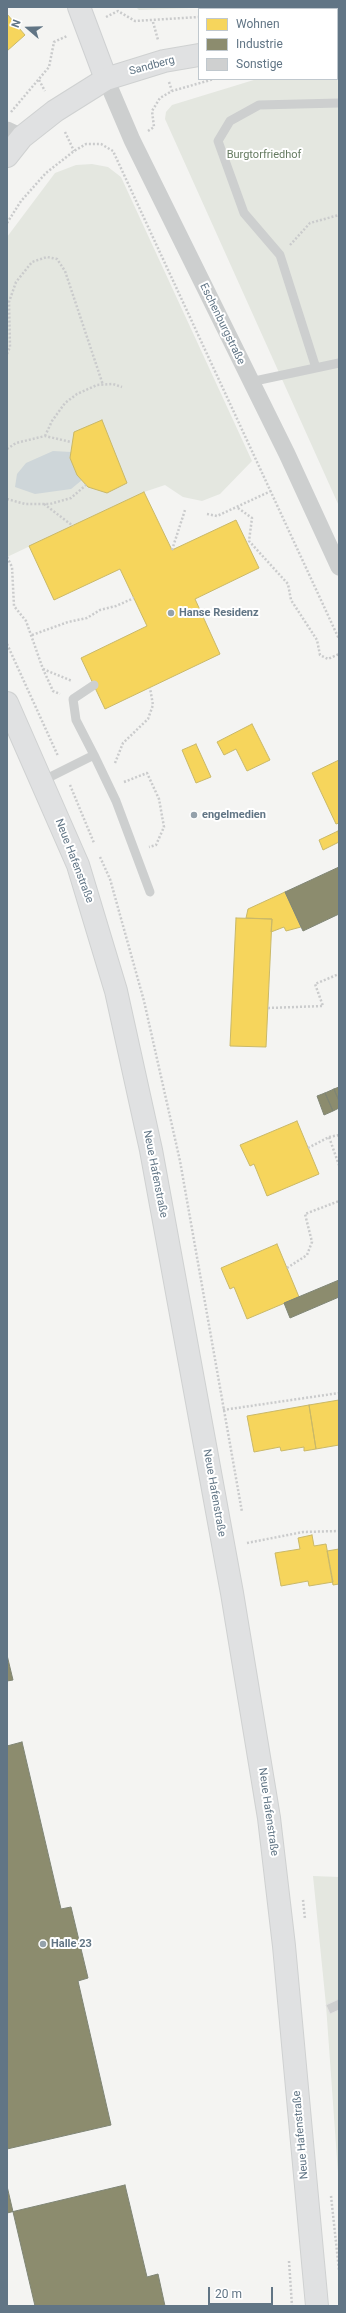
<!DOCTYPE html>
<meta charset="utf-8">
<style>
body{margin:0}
#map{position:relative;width:346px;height:2313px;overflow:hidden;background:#f4f4f2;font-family:Roboto,sans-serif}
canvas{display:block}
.frame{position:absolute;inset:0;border:8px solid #617585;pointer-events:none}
.legend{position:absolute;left:198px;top:8px;width:140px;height:72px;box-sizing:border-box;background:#fff;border:1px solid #c0c8ce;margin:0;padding:5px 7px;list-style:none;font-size:12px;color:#617585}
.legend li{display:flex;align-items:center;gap:8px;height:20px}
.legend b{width:20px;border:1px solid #c0c8ce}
.north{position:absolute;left:8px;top:8px;width:40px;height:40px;-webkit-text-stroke:3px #fff;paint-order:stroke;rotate:290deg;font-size:11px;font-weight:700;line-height:16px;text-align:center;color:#617585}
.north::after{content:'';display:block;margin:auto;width:14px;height:18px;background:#617585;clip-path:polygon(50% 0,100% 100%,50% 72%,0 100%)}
.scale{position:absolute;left:208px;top:2287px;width:65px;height:18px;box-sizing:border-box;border:2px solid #617585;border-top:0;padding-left:5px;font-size:12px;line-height:14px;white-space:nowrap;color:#617585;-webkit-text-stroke:3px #fff;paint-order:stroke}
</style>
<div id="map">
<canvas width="346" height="2313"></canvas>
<div class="frame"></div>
<ul class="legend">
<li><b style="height:11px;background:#f6d55c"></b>Wohnen</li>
<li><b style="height:11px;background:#8c8c6e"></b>Industrie</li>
<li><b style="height:11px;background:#cfd0d0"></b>Sonstige</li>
</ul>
<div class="north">N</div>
<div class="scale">20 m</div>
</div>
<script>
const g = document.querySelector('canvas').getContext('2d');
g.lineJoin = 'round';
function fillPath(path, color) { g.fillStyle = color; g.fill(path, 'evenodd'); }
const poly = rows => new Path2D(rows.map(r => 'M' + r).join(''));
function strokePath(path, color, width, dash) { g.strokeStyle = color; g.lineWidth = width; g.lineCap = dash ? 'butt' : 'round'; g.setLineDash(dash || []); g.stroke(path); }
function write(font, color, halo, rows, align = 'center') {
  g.font = font + ' Roboto,sans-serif'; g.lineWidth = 4; g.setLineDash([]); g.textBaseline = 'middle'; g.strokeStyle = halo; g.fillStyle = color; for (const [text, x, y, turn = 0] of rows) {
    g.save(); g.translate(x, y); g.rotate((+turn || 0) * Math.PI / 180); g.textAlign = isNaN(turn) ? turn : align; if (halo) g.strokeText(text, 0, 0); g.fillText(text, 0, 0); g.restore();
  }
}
fillPath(poly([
 [136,7,224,7,139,10],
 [337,57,339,57,339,506,165,119,166,112,172,105,257,79,337,79],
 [92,164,108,167,121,177,252,461,220,494,202,501,183,497,165,485,144,492,7,557,7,237,55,173,76,165],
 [313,1876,339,1877,339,2187,326,2005]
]), '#e4e7e0');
fillPath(poly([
 [53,451,71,452,70,458,82,480,71,489,35,494,15,487,17,474,26,463]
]), '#ced6d9');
const homes = poly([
 [7,14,25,35,7,51,7,14],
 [102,420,127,483,107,493,88,487,77,475,70,458,74,432,102,420],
 [144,492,172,550,236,520,259,568,195,599,220,654,105,709,81,658,147,626,120,569,54,600,29,546,144,492],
 [252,724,270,760,247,771,236,749,224,755,217,742,252,724],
 [196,744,211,777,196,783,182,750,196,744],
 [339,760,339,823,336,824,312,773,339,760],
 [338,831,339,842,323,850,319,840,338,831],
 [285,892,301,927,286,931,284,927,271,932,272,919,246,918,248,909,285,892],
 [236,918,272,919,266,1047,230,1046,236,918],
 [297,1121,319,1174,267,1196,254,1164,250,1166,240,1145,297,1121],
 [277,1244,299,1297,247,1319,234,1287,230,1289,221,1268,277,1244],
 [339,1400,339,1445,316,1449,309,1405,339,1400],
 [309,1405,316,1449,304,1451,304,1447,281,1451,280,1447,254,1452,247,1416,309,1405],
 [312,1535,314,1546,326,1544,333,1582,309,1586,308,1581,281,1586,275,1553,300,1549,298,1538,312,1535],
 [339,1549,339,1584,333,1585,327,1551,339,1549]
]);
fillPath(homes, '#f6d55c');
strokePath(homes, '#c9b868', 1);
const industry = poly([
 [339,867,339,914,303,931,285,892,339,867],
 [339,1087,339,1101,334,1089,339,1087],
 [334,1089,339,1101,339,1108,333,1111,325,1093,334,1089],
 [325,1093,333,1111,324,1115,317,1096,325,1093],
 [339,1280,339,1297,290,1318,284,1303,339,1280],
 [7,1655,13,1680,7,1681,7,1655],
 [22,1742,61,1909,71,1907,88,1978,78,1981,111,2125,7,2149,7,1746,22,1742],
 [125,2185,147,2277,158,2274,165,2306,7,2306,7,2213,125,2185],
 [7,2186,35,2306,7,2306,7,2186]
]);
fillPath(industry, '#8c8c6e');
strokePath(industry, '#7f8575', 1);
const building = poly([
 [339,1999,339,2010,330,2014,326,2005,339,1999]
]);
fillPath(building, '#cfd0d0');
strokePath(building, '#e3e3e2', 1);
const secondary = poly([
 [79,7,106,79]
]);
const primary = poly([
 [337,19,339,18],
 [7,156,22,137,55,111,106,79,164,61,199,55],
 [7,703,78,865,116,991,151,1150,232,1593,269,1818,284,1946,317,2306]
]);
strokePath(secondary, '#cfd1d2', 24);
strokePath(primary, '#cfd1d1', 24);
strokePath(poly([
 [272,9,287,7],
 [106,17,118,11,135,21,199,17],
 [153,22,158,40],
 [337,44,339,44],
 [39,80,45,91],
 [169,82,172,91],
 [11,112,49,67,54,42,67,36],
 [148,131,154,127,152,111,160,98,172,91,214,79],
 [65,132,74,151],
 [7,223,21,201,46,173,74,151,86,144,101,144,113,151,339,639],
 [290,245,310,223,339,215],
 [7,354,10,347,9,302,16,282,32,262,47,257,57,259,65,271,103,385],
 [45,436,52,421,65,403,77,394,97,385,113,384,122,387],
 [7,449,16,443,45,436,71,442],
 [7,499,25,504,50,504,71,498,86,485],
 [44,504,73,526],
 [238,508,252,518,249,541,288,584,291,600,317,640,320,655,328,659,339,654],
 [207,514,217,516,271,491],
 [172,550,185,510],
 [7,557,12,567,14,606,26,621,43,669,53,691,60,694],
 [32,635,68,622,87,618,100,610,116,606,134,598],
 [7,644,58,756],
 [43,669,72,681],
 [115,763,123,743,148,719,153,705,150,688],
 [124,782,147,773,159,799,164,827,156,845,149,847],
 [70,785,94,843],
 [100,857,110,879,144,1001,180,1161,242,1512],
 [268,1008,323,1006,315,984,339,974],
 [329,1137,339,1135],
 [308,1148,329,1137,339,1165],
 [287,1268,307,1255,312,1242,305,1214,339,1201],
 [223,1410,339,1393],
 [247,1543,303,1532,339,1531],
 [303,1900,305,1919],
 [331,2196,339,2270],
 [289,2261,292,2306]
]), '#cacbcc', 2.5, [2, 2]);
strokePath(poly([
 [316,368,280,255,244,213,218,141,230,121,259,105,339,103],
 [250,382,339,363],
 [94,755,116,801,150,892],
 [42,781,94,755,76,720,73,699,94,685]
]), '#cdcfcf', 9);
strokePath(poly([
 [106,79,132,140,287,454,339,567],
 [7,130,22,137]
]), '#cdcfcf', 17);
strokePath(secondary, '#e0e1e2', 22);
strokePath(primary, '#e0e1e2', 22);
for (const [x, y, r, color] of [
 [171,613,4,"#94a1ab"],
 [194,815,4,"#94a1ab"],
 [43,1944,4,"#94a1ab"]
]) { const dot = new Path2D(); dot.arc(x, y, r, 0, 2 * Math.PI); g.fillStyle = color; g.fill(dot); strokePath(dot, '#fff', 1.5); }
write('11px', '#617585', '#fff', [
 ["Sandberg",152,66,-15],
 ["Eschenburgstraße",222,324,64],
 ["Neue Hafenstraße",74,861,69],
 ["Neue Hafenstraße",155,1174,79],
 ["Neue Hafenstraße",214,1493,80],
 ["Neue Hafenstraße",268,1812,82],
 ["Neue Hafenstraße",301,2135,-95]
]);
write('11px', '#667b61', '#fff', [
 ["Burgtorfriedhof",264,155]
]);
write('bold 11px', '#617585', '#fff', [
 ["Hanse Residenz",179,613],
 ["engelmedien",202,815],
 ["Halle 23",51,1944]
], 'left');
</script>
